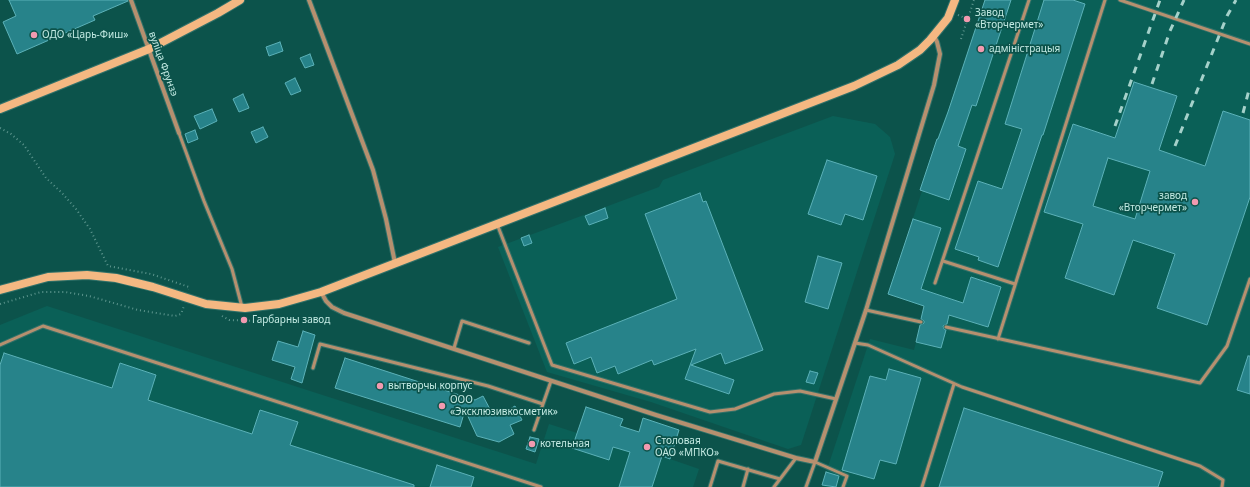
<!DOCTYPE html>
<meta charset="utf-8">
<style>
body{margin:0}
canvas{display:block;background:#0c534b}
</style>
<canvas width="1250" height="487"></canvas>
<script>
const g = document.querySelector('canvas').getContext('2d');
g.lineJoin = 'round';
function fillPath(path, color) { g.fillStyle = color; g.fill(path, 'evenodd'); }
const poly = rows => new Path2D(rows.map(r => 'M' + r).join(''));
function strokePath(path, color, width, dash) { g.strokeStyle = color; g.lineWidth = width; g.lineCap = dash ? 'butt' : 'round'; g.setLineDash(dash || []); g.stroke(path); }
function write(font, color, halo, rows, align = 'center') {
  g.font = font + ' "Noto Sans",sans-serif'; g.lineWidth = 3.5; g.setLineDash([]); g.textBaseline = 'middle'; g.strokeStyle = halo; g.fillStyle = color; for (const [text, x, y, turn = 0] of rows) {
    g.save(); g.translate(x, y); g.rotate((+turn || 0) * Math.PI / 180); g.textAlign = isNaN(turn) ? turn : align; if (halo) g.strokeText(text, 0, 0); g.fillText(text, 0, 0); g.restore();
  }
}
fillPath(poly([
 [985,0,1250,0,1250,487,825,487,822,485,870,339,914,350,925,307,888,294,922,191,920,190,937,139,952,99],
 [833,116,875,124,890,137,895,154,801,445,788,449,651,402,547,372,498,247,659,187,663,180],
 [47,306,536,464,549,424,577,433,586,407,623,419,621,426,639,432,643,418,679,430,670,459,699,469,693,487,0,487,0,325]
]), '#0a6057');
const building = poly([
 [9,0,128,0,128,1,93,16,95,20,17,54,3,22,16,16,9,0],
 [985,0,1011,0,976,106,972,105,958,146,966,149,949,200,920,190,937,139,938,139,948,112,985,0],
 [1044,0,1073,0,1085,4,1043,135,1042,135,998,267,978,260,979,257,955,249,978,181,1002,189,1022,129,1005,124,1044,0],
 [280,42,283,51,269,56,266,47,280,42],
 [310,54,314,65,305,68,300,58,310,54],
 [295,78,301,91,291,95,285,83,295,78],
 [1134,82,1177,96,1159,150,1205,166,1223,111,1250,120,1250,197,1207,325,1157,308,1175,254,1133,240,1114,295,1065,278,1083,224,1044,212,1073,124,1115,138,1134,82],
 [1108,158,1150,171,1135,219,1093,206,1108,158],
 [243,94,249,108,239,112,233,99,243,94],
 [212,109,217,121,200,129,194,116,212,109],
 [263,127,268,137,256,143,251,132,263,127],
 [195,130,198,139,188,143,185,134,195,130],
 [827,160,877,176,863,220,845,214,841,225,808,214,827,160],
 [700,193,703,202,706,201,763,350,725,364,721,353,691,365,734,380,729,394,685,379,696,349,654,365,652,360,618,374,615,366,597,373,591,357,574,364,566,343,677,299,645,214,700,193],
 [605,208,608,218,589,225,585,216,605,208],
 [913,219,941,228,921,289,963,303,971,277,1001,287,988,327,949,315,947,324,943,326,944,329,946,330,941,348,916,342,920,325,924,323,924,321,921,319,924,306,888,294,913,219],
 [529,235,532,243,524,246,521,238,529,235],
 [818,256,842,263,828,309,805,302,818,256],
 [303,331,315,335,302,383,291,379,295,367,272,360,278,341,298,347,303,331],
 [4,353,112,388,120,363,156,375,148,400,252,434,260,410,298,422,290,445,414,485,414,487,0,487,0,365,4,353],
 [1248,356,1250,356,1250,394,1237,390,1248,356],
 [345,358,475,400,483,396,492,413,496,411,503,413,515,406,522,420,510,425,514,434,499,442,477,436,465,410,460,427,335,388,345,358],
 [889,369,921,378,896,464,880,460,874,479,842,470,870,376,886,380,889,369],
 [810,371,818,373,814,384,806,382,810,371],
 [586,407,623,419,620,426,639,432,643,418,679,430,670,459,662,456,652,487,619,487,630,452,613,447,609,460,572,448,586,407],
 [964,408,1163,472,1158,487,939,487,964,408],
 [530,437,539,439,535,452,526,449,530,437],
 [437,465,474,477,471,487,430,487,437,465],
 [826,472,839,476,836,487,822,485,826,472]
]);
fillPath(building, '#27838a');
strokePath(building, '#5bb1b8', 1);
const lane = poly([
 [1120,0,1250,44],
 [179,133,204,201,232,269,242,307],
 [497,224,552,365,710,412,735,409,774,394,800,391,836,399],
 [943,261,1015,284],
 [935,283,1029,0],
 [866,310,921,322],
 [946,327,1200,383,1227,346,1250,279],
 [998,339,1105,0],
 [855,343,868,345,962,387,1200,466,1223,480,1222,487],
 [0,345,43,326,541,487],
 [454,348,462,321,529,343],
 [313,368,320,344,488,386,543,404,551,381],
 [534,430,543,404],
 [710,487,718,461,780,479],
 [743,487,748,469],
 [774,487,796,458],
 [806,487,815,462,847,476,843,487],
 [922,487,954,384]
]);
const street = poly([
 [131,0,179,133],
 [309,0,373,170,386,219,395,263],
 [321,292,326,301,332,307,344,313,656,415,796,458,815,462,866,310,934,85,940,54,937,42,934,36]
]);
const secondary = poly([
 [0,109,149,49,218,13,240,0],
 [0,290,48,277,87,275,116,278,153,287,206,304,245,308,279,304,321,292,854,86,898,65,920,50,930,40,948,18,955,0]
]);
strokePath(lane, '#317169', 5);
strokePath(street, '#317169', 6);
strokePath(secondary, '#317169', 10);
strokePath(poly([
 [958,15,967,19],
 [961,39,974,0],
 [0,128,11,134,24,145,46,178,62,193,76,209,90,229,108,266,151,274,189,287,188,289],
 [0,304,41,292,65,292,89,296,138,310,175,316,181,314,184,306],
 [222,316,229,320,257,321]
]), '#5c958d', 2, [1, 3]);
strokePath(lane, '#b6906f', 3);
strokePath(street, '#b6906f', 4);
strokePath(secondary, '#f4b882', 8);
strokePath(poly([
 [1152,84,1170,31,1184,0],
 [1243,113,1250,86],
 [1115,126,1160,0],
 [1175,146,1227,16,1236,0]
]), '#a5d1ca', 3, [7, 7]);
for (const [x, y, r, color] of [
 [967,19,4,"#f29ab0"],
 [34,35,4,"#f29ab0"],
 [981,49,4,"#f29ab0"],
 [1195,202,4,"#f29ab0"],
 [244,320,4,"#f29ab0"],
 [380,386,4,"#f29ab0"],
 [442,406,4,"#f29ab0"],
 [532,444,4,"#f29ab0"],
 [647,447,4,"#f29ab0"]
]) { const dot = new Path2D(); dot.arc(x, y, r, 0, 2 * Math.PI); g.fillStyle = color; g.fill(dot); strokePath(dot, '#0c534b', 1.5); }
write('10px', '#c3eae3', '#0c534b', [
 ["Завод",975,13],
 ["«Вторчермет»",975,25],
 ["ОДО «Царь-Фиш»",42,35],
 ["адміністрацыя",989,49],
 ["завод",1187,196,"right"],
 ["«Вторчермет»",1187,208,"right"],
 ["Гарбарны завод",252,320],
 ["вытворчы корпус",388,386],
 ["ООО",450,400],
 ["«Эксклюзивкосметик»",450,412],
 ["Столовая",655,441],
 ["ОАО «МПКО»",655,453],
 ["котельная",540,444]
], 'left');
write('10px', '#c3eae3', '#0c534b', [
 ["вуліца Фрунзэ",163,64,70]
]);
</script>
